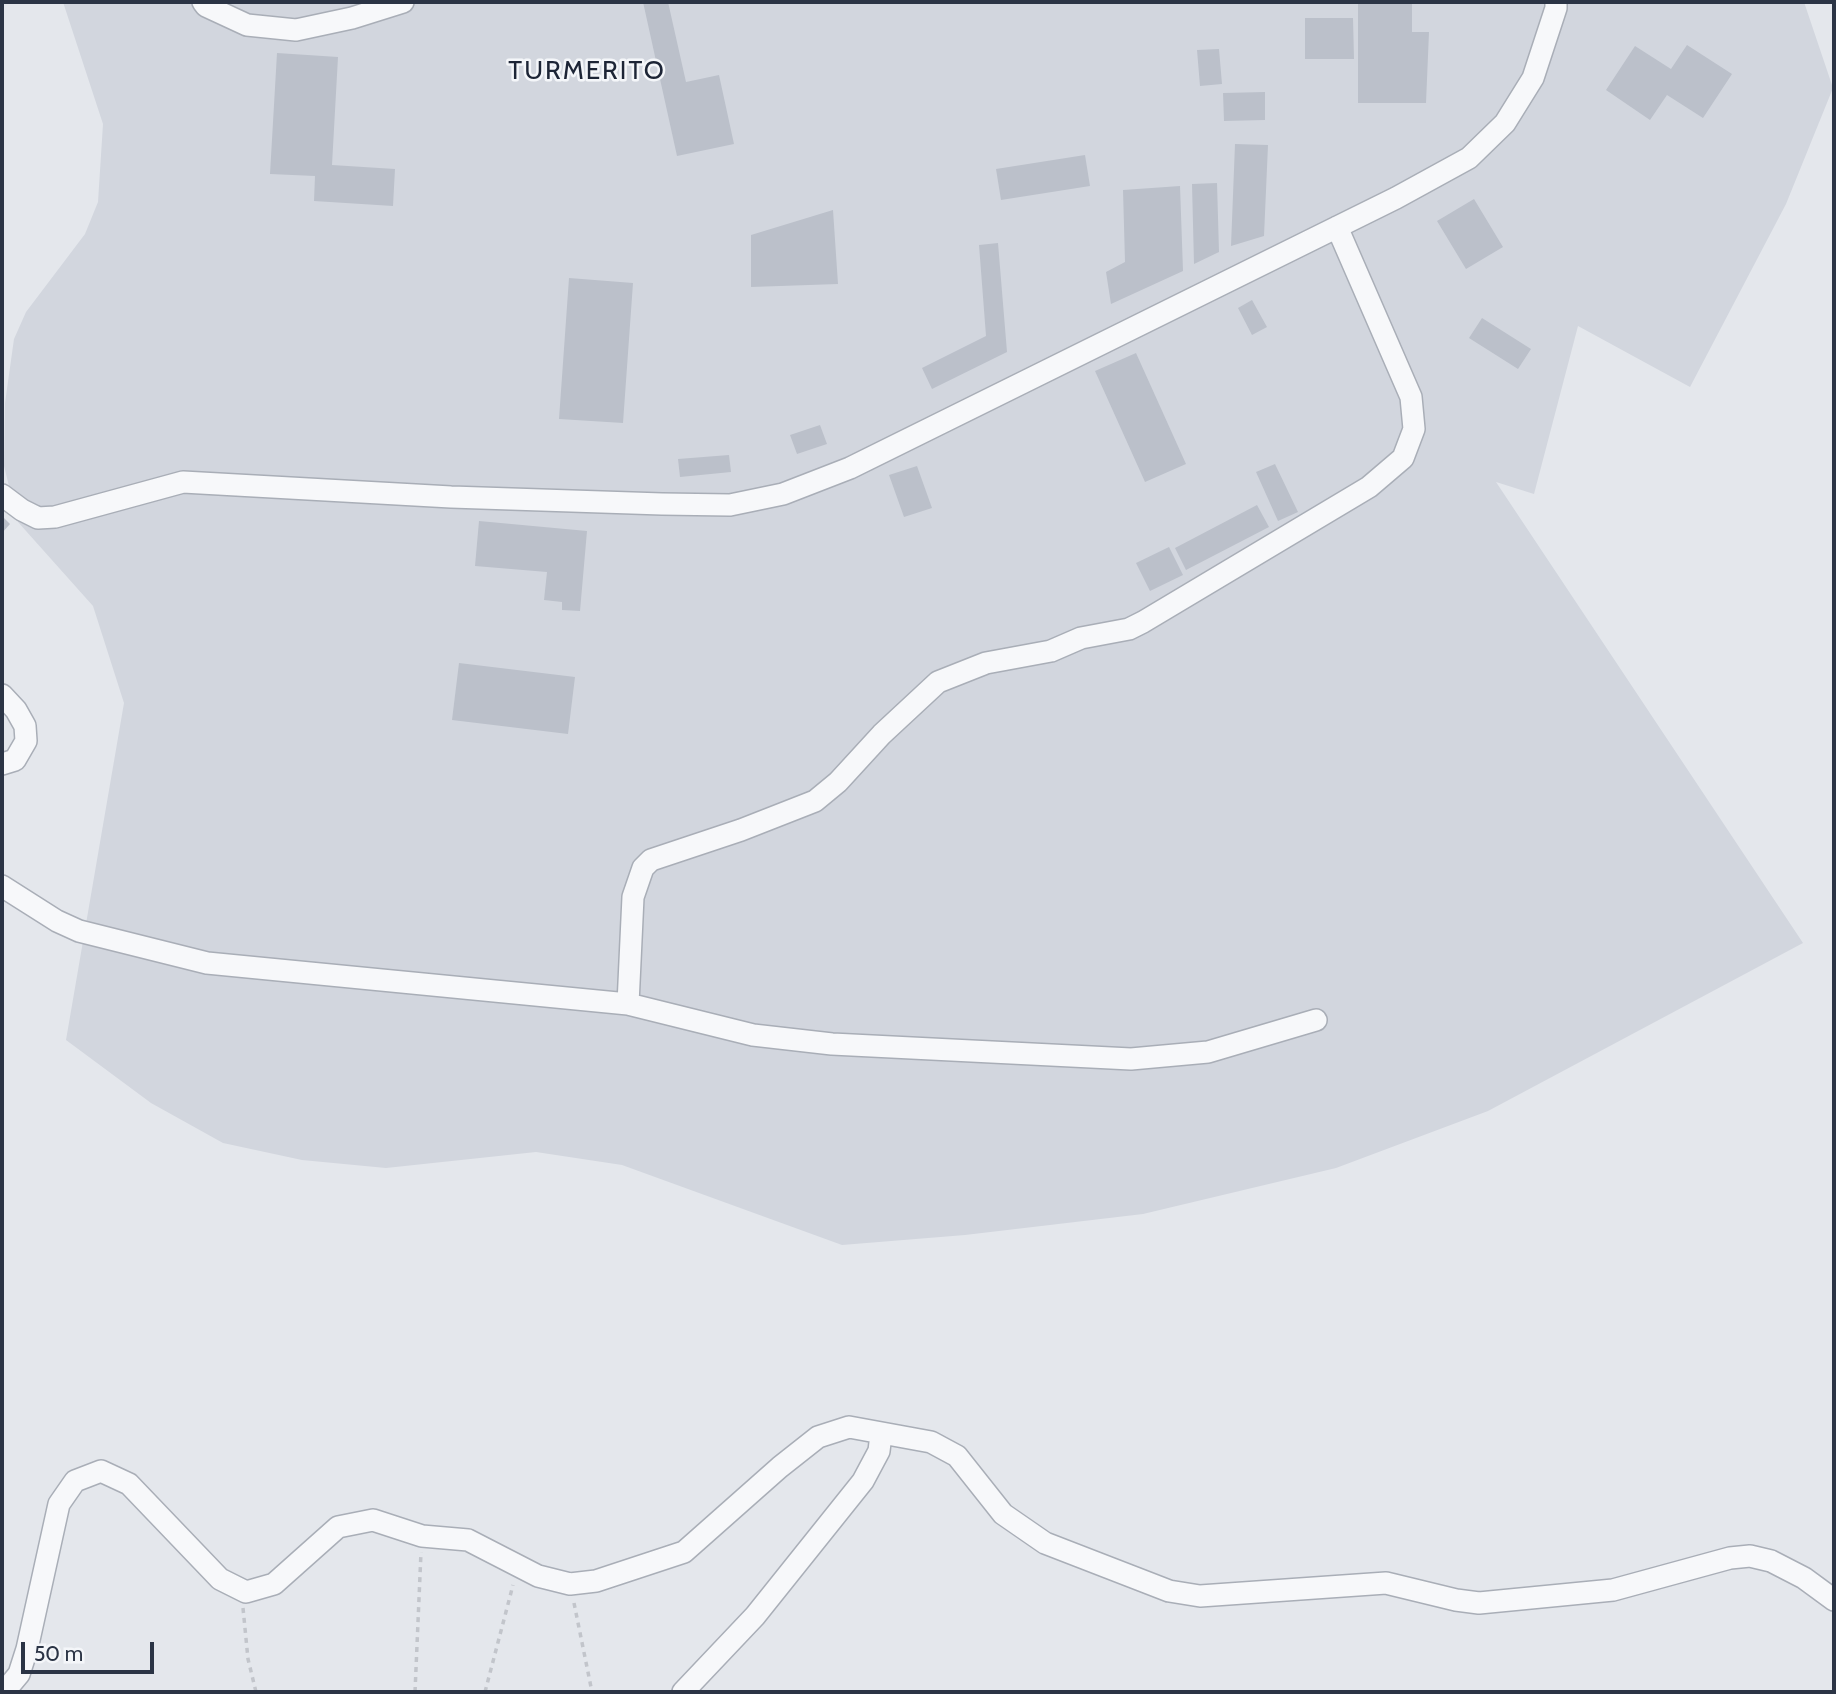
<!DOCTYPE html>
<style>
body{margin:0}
#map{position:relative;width:1836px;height:1694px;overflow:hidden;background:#e4e7ec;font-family:Cabin,sans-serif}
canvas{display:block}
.frame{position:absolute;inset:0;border:4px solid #2b3445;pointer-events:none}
.scale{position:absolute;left:21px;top:1642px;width:133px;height:32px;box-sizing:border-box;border:4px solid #2b3445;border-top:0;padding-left:9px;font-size:21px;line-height:24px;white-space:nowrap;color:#2b3445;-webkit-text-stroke:5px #f4f6f9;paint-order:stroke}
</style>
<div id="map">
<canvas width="1836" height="1694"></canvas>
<div class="frame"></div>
<div class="scale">50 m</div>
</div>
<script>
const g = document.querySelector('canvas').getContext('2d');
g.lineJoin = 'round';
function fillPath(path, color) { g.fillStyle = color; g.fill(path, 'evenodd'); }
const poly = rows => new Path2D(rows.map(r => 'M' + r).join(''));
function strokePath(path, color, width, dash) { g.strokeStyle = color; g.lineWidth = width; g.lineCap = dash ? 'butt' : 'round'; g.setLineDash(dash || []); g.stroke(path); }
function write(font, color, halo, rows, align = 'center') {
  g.font = font + ' Cabin,sans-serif'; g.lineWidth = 5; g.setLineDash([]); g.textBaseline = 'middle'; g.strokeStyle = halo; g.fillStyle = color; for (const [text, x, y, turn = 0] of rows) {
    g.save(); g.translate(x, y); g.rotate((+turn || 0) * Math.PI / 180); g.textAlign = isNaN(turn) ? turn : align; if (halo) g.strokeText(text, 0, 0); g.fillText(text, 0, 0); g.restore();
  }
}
fillPath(poly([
 [63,2,1804,2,1833,88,1786,204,1690,387,1578,326,1534,494,1496,482,1803,943,1488,1111,1336,1168,1143,1214,965,1235,842,1245,622,1165,536,1152,386,1168,302,1160,223,1143,151,1103,66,1040,124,703,93,606,18,522,4,466,5,403,14,339,26,312,85,234,98,202,103,124]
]), '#d2d6de');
fillPath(poly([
 [643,2,668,2,686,82,719,75,734,144,677,156],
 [1358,2,1412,2,1412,32,1429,32,1426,103,1358,103],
 [1305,18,1353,18,1354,59,1305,59],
 [1687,45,1732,74,1703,118,1667,95,1650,120,1606,90,1635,46,1671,69],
 [1219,49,1222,84,1200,86,1197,50],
 [277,53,338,57,332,165,395,169,393,206,314,201,315,176,270,174],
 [1265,92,1265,120,1224,121,1223,93],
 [1235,144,1268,145,1264,236,1231,246],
 [1085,155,1090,186,1001,200,996,169],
 [1217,183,1219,252,1194,264,1192,184],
 [1180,186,1183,271,1111,304,1106,272,1125,262,1123,190],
 [1474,199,1503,247,1466,269,1437,221],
 [833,210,838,284,751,287,751,235],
 [998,243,1007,352,932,389,922,368,986,336,979,245],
 [569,278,633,283,623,423,559,419],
 [1252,300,1267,327,1252,335,1238,308],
 [1482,318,1531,349,1518,369,1469,338],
 [1136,353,1186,464,1145,482,1095,371],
 [820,425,827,444,797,454,790,435],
 [729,455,731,472,680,477,678,459],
 [1275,464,1298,512,1278,521,1256,472],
 [917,466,932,508,904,517,889,475],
 [1257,505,1269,527,1186,570,1175,548],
 [2,516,10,524,2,533],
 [479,521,587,531,580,611,562,610,562,602,544,600,547,572,475,566],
 [1169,547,1183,575,1150,591,1136,563],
 [459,663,575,677,568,734,452,720]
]), '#bbc0ca');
const minor = poly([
 [203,2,206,6,247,25,296,30,352,18,403,2],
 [2,495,22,510,38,518,55,517,183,482,451,497,662,504,730,505,783,494,850,468,1396,198,1469,158,1505,123,1533,78,1556,8,1556,2],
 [2,695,16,710,25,726,26,741,15,760,2,764],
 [2,886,57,921,79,931,207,963,628,1004,633,897,643,868,651,860,741,830,815,801,838,782,882,734,938,682,986,663,1051,651,1081,638,1129,629,1143,622,1369,487,1403,458,1414,429,1411,397,1337,227],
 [628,1004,753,1035,832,1044,1131,1059,1208,1052,1316,1020],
 [4,1692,19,1674,27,1649,59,1504,75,1481,101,1471,129,1484,220,1579,246,1592,274,1584,338,1527,373,1520,422,1536,468,1540,538,1576,570,1584,596,1581,684,1552,780,1467,818,1437,849,1427,931,1442,957,1456,1003,1514,1045,1543,1169,1591,1200,1596,1386,1583,1456,1600,1479,1603,1613,1590,1730,1558,1750,1556,1771,1561,1804,1578,1834,1600],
 [683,1692,755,1616,863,1481,879,1451,881,1434]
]);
strokePath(minor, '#a9aeb7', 24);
strokePath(poly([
 [574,1603,592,1692],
 [243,1608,248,1659,256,1692],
 [415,1692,421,1552],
 [485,1692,513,1585]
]), '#c2c5cb', 3.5, [5, 5]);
strokePath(minor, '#f7f8fa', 21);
g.letterSpacing = '2px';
write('26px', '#1d2536', '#f4f6f9', [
 ["TURMERITO",587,71]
]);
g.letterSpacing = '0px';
</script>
